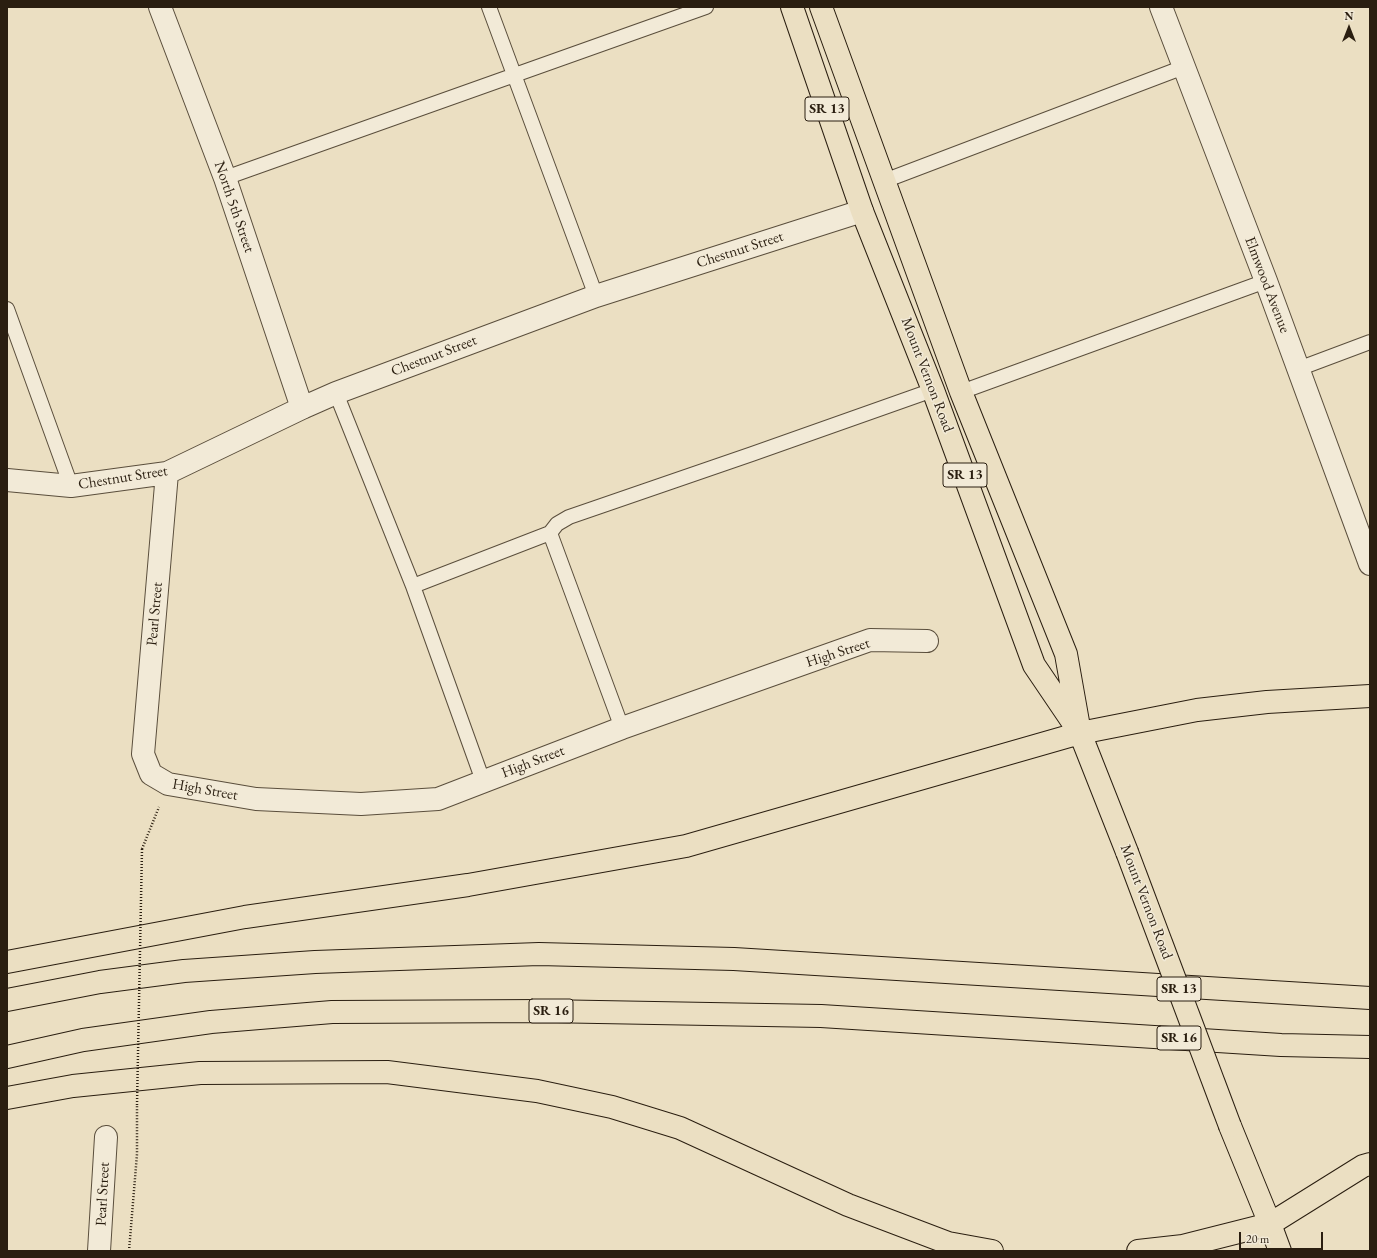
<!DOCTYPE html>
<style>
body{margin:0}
#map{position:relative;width:1377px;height:1258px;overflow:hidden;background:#ebdfc2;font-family:"EB Garamond",serif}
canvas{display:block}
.frame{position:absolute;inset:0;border:8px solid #2a1e10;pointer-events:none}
.north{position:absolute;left:1329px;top:8px;width:40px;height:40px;-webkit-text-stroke:3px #f2ead7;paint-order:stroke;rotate:0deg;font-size:11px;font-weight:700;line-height:16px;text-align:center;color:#2a1e10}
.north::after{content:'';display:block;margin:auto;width:14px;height:18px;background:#2a1e10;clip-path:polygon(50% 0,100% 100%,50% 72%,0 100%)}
.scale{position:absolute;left:1239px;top:1232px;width:84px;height:18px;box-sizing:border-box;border:2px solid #2a1e10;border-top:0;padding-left:5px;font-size:12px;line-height:14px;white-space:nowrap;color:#2a1e10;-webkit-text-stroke:3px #f2ead7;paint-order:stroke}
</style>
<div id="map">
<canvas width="1377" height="1258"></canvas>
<div class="frame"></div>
<div class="north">N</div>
<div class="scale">20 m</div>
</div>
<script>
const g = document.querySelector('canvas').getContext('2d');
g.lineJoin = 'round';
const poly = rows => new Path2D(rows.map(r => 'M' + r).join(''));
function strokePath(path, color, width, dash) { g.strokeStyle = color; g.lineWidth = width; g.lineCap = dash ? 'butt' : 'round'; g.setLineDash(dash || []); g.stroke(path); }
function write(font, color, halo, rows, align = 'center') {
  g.font = font + ' "EB Garamond",serif'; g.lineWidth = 3; g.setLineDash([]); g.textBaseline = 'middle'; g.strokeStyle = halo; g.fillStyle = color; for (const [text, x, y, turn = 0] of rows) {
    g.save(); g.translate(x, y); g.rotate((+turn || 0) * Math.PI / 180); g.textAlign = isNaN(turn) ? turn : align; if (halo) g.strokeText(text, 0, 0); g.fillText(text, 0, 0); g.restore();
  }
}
const lane = poly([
 [489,7,596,296],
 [225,178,706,7],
 [884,181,1184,67],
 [7,309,71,486],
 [1298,369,1370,342],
 [961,392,1266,281],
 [336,393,413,586,483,781],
 [550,533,557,524,569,517,752,454,933,390],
 [413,586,550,533,622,728]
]);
const street = poly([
 [160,7,225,178,302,408],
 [1161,7,1266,281,1370,564],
 [167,473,143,754,151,774,168,784,256,799,361,804,438,799,622,728,870,640,927,641],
 [7,480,71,486,167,473,302,408,336,393,596,296,862,211],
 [99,1251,106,1137]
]);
const primary = poly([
 [1270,1224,1280,1251]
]);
const highway = poly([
 [792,7,862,211,933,390,1034,665,1076,727],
 [821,7,961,392,1066,654,1080,733,1127,852],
 [7,962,245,917,468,885,686,846,1080,733,1197,710,1267,702,1370,696],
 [7,1000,100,982,184,971,315,962,539,954,734,959,1370,998],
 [7,1057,83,1040,211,1022,332,1012,543,1011,821,1016,1281,1045,1370,1047],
 [7,1098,73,1086,200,1073,387,1072,537,1091,612,1107,680,1128,848,1205,948,1243,992,1251],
 [1230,1126,1270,1224],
 [1138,1251,1183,1246,1270,1224,1363,1166,1370,1164]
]);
strokePath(lane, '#5a4e3c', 16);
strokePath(street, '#5a4e3c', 24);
strokePath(primary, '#2a1e10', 24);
strokePath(highway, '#2a1e10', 24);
strokePath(poly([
 [142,849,159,807],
 [129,1251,137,1154,137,1106]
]), '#2a1e10', 2.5, [1, 2]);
strokePath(lane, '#f2ead7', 14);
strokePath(street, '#f2ead7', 22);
strokePath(primary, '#ebdfc2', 22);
strokePath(highway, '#ebdfc2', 22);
const highwayBridge = poly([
 [1127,852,1230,1126]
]);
strokePath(highwayBridge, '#2a1e10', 24, []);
strokePath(poly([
 [137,1105,142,849]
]), '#2a1e10', 2.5, [1, 2]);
strokePath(highwayBridge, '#ebdfc2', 22);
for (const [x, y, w] of [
 [827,109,44],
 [965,475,44],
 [1179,989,44],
 [551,1011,44],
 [1179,1038,44]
]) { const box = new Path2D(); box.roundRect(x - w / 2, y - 12, w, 24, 3); g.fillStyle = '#f2ead7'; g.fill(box); strokePath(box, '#2a1e10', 1); }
write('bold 14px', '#2a1e10', null, [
 ["SR 13",827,109],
 ["SR 13",965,475],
 ["SR 13",1179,989],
 ["SR 16",551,1011],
 ["SR 16",1179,1038]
]);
write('15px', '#2a1e10', '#f2ead7', [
 ["North 5th Street",234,207,71],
 ["Chestnut Street",740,250,-18],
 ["Elmwood Avenue",1267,285,69],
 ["Chestnut Street",434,356,-21],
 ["Mount Vernon Road",927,375,69],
 ["Chestnut Street",123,478,-9],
 ["Pearl Street",155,614,-85],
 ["High Street",838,653,-18],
 ["High Street",533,762,-21],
 ["High Street",205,790,10],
 ["Mount Vernon Road",1146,902,69],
 ["Pearl Street",103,1194,-87]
]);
</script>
